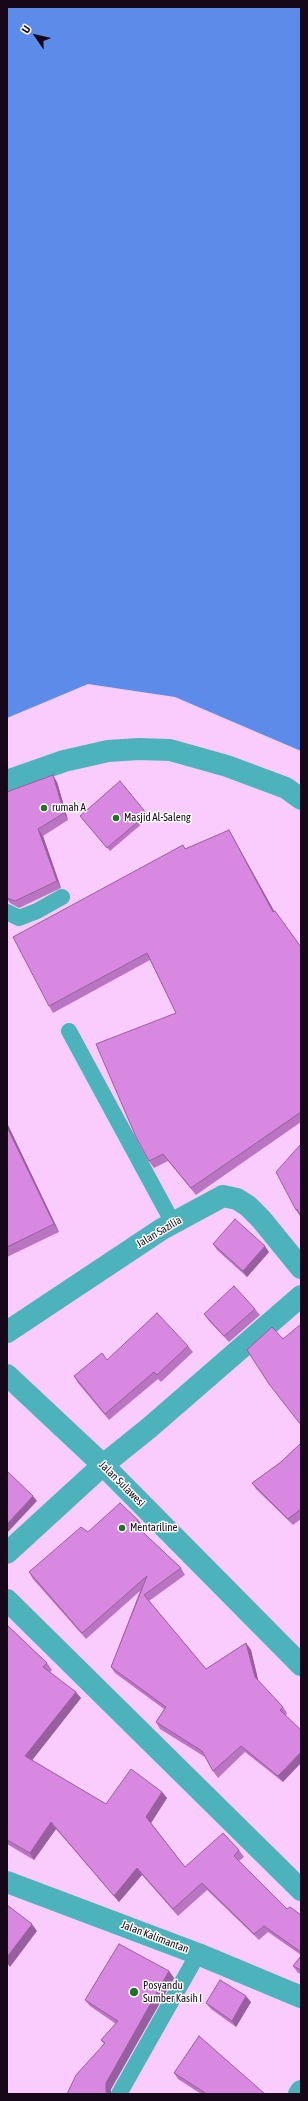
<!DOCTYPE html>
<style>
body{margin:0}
#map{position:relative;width:308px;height:2101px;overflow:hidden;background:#faccfe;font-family:"Asap Condensed",sans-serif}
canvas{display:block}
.frame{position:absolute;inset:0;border:8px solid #170819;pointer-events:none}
.north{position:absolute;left:16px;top:16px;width:40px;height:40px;-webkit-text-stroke:3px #fff;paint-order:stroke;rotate:304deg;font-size:11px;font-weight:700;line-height:16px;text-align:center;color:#170819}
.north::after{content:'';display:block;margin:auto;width:14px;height:18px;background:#170819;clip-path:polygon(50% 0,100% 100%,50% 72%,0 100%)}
</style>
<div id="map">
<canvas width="308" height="2101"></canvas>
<div class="frame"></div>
<div class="north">U</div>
</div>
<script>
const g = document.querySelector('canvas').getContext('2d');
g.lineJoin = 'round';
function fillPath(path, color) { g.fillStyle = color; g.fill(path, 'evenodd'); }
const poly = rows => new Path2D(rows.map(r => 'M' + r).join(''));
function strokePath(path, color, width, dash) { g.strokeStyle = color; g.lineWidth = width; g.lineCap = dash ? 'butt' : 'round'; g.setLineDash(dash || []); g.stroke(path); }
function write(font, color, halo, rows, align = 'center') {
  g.font = font + ' "Asap Condensed",sans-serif'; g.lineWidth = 3; g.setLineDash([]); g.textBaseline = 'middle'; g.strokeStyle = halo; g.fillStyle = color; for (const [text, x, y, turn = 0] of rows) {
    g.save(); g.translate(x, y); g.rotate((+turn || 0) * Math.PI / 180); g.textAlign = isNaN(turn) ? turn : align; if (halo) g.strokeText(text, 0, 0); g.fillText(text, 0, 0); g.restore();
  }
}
fillPath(poly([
 [7,7,301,7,301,751,175,697,88,684,7,718]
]), '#5d8bea');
strokePath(poly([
 [7,912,19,918,37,911,62,897],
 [69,1031,173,1223],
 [119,2094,198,1954]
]), '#4cb3bd', 16);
strokePath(poly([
 [7,781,64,761,108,751,139,749,170,750,227,766,286,788,301,799],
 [7,1332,162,1229,223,1196,237,1199,248,1206,261,1219,301,1268],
 [7,1375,103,1465,301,1665],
 [7,1553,103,1465,149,1428,301,1296],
 [7,1600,301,1890],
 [7,1882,198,1954,301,1997],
 [299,2094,301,2091]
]), '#4cb3bd', 22);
fillPath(poly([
 [57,782,68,820,43,836,61,888,19,908,10,903,7,899,7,792],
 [147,814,150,817,110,851,80,816],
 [233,837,274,911,301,947,301,1122,196,1195,168,1161,154,1168,149,1161,176,1013,150,960,53,1013,49,1006,186,849],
 [7,1123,59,1232,7,1257],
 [213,1244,269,1252,247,1277,217,1250],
 [255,1309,260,1315,229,1342,208,1320,204,1314],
 [188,1346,193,1352,161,1382,158,1379,109,1420,78,1383,74,1376,107,1360],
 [301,1443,301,1519,293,1525,256,1489,252,1483,281,1462],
 [138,1520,143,1526,140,1529,181,1568,185,1575,149,1601,206,1669,246,1643,251,1650,258,1681,283,1707,287,1713,286,1715,283,1782,245,1752,218,1778,213,1771,205,1757,160,1729,156,1722,164,1709,115,1673,111,1667,140,1591,86,1639,33,1579,29,1572],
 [7,1625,47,1663,52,1670,50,1672,81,1698,32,1760,106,1804,162,1792,167,1798,151,1823,185,1867,239,1850,244,1857,239,1861,287,1909,301,1915,301,1955,268,1932,259,1940,207,1890,178,1916,142,1875,119,1902,56,1829,34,1860,7,1844],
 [301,1956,301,1974,298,1973,293,1966],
 [169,1971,174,1978,111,2089,111,2094,67,2094,104,2044,101,2040,116,2024,90,2006,85,2000],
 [251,2002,236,2027,211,2009,206,2003],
 [174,2073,265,2094,201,2094,178,2079]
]), '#ba75c2');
fillPath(poly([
 [53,775,57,782,68,820,64,813],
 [38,829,43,836,61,888,57,881],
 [229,830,233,837,278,918,273,912],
 [7,1123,59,1232,54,1224,7,1127],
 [297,1209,301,1217,296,1210],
 [265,1246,269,1252,247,1277,243,1271],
 [33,1496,37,1501,7,1533,7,1524],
 [138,1520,143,1526,139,1530,134,1524],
 [246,1643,251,1650,259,1683,255,1677],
 [76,1692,81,1698,30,1763,25,1756],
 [301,1752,301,1763,283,1782,278,1776],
 [162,1792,167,1798,151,1823,146,1817],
 [51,1822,56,1829,34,1860,30,1853],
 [137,1868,142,1875,119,1902,114,1896],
 [32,1924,37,1931,10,1967,7,1963,7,1957],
 [169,1971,174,1978,111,2089,111,2094,108,2094,106,2092,106,2083],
 [246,1996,251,2002,236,2027,232,2021]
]), '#975f9e');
const building = poly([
 [53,775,64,813,38,829,57,881,15,901,7,898,7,792,53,775],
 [120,781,147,814,107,848,80,816,120,781],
 [229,830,273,912,275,911,301,947,301,1112,191,1188,163,1154,149,1161,136,1137,96,1044,176,1013,147,953,49,1006,13,937,183,845,185,849,229,830],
 [7,1127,54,1224,7,1247,7,1127],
 [301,1144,301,1217,297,1209,296,1210,276,1172,301,1144],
 [235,1219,265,1246,243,1271,213,1244,235,1219],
 [234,1286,255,1309,224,1336,204,1314,234,1286],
 [157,1313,188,1346,157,1375,154,1372,105,1414,74,1376,102,1353,107,1360,157,1313],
 [301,1324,301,1425,269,1384,247,1350,272,1327,283,1339,301,1324],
 [301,1443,301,1509,288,1519,252,1483,281,1462,301,1443],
 [7,1471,33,1496,7,1524,7,1471],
 [120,1503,138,1520,134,1524,181,1568,144,1595,206,1669,246,1643,255,1677,283,1707,280,1710,301,1730,301,1752,278,1776,241,1746,213,1771,202,1751,156,1722,166,1707,111,1667,147,1576,82,1633,29,1572,81,1527,88,1532,120,1503],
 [7,1625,47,1663,43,1667,76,1692,25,1756,106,1804,131,1769,162,1792,146,1817,185,1867,223,1833,239,1850,234,1856,287,1909,290,1907,301,1915,301,1952,264,1926,254,1934,202,1883,173,1909,137,1868,114,1896,51,1822,30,1853,7,1840,7,1625],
 [7,1905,32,1924,7,1957,7,1905],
 [119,1944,169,1971,106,2083,106,2092,109,2094,67,2094,76,2075,105,2043,101,2040,118,2021,85,2000,119,1944],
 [301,1956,301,1970,293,1966,301,1956],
 [220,1980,246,1996,232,2021,206,2003,220,1980],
 [199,2036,265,2094,207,2094,174,2073,199,2036]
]);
fillPath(building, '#d888e1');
strokePath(building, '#975f9e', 1);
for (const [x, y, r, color] of [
 [44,808,4,"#1f7522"],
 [116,818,4,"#1f7522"],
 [122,1528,4,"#1f7522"],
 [134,1992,5,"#1f7522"]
]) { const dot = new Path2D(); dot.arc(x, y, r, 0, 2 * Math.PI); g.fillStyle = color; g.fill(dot); strokePath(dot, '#fff', 1.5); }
write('11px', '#170819', '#fff', [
 ["rumah A",52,808],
 ["Masjid Al-Saleng",124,818],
 ["Mentariline",130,1528],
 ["Posyandu",143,1986],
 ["Sumber Kasih I",143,1999]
], 'left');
write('11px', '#170819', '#fff', [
 ["Jalan Sazilia",159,1232,-31],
 ["Jalan Sulawesi",122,1484,45],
 ["Jalan Kalimantan",155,1937,21]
]);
</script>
